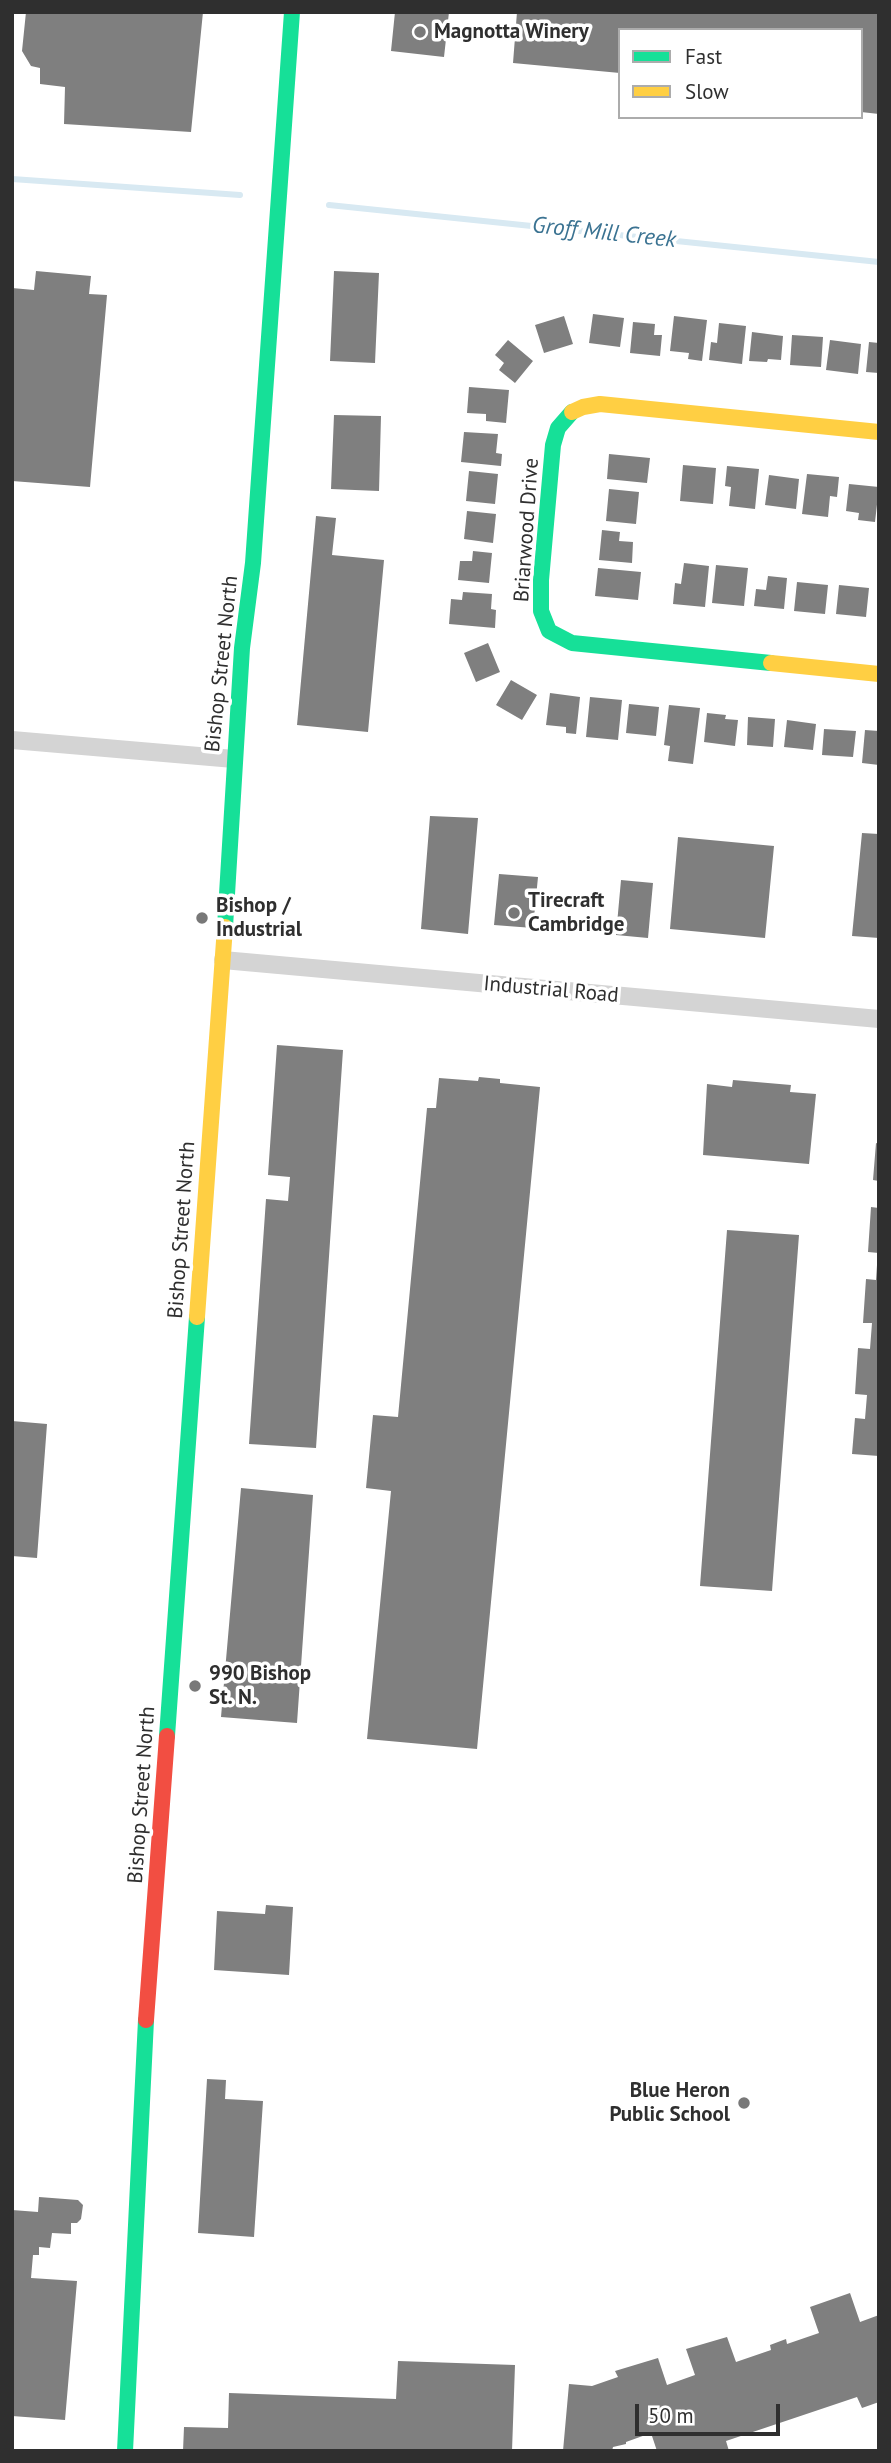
<!DOCTYPE html>
<style>
body{margin:0}
#map{position:relative;width:891px;height:2463px;overflow:hidden;background:#fff;font-family:"PT Sans",sans-serif}
canvas{display:block}
.frame{position:absolute;inset:0;border:14px solid #2f2f2f;pointer-events:none}
.legend{position:absolute;left:618px;top:28px;width:245px;height:91px;box-sizing:border-box;background:#fff;border:2px solid #acacac;margin:0;padding:9px 12px;list-style:none;font-size:21px;color:#2f2f2f}
.legend li{display:flex;align-items:center;gap:14px;height:35px}
.legend b{width:35px;border:2px solid #acacac}
.scale{position:absolute;left:635px;top:2404px;width:145px;height:32px;box-sizing:border-box;border:4px solid #2f2f2f;border-top:0;padding-left:9px;font-size:21px;line-height:24px;white-space:nowrap;color:#2f2f2f;-webkit-text-stroke:5px #fff;paint-order:stroke}
</style>
<div id="map">
<canvas width="891" height="2463"></canvas>
<div class="frame"></div>
<ul class="legend">
<li><b style="height:9px;background:#16e098"></b>Fast</li>
<li><b style="height:9px;background:#ffcf43"></b>Slow</li>
</ul>
<div class="scale">50 m</div>
</div>
<script>
const g = document.querySelector('canvas').getContext('2d');
g.lineJoin = 'round';
const poly = rows => new Path2D(rows.map(r => 'M' + r).join(''));
function strokePath(path, color, width, dash) { g.strokeStyle = color; g.lineWidth = width; g.lineCap = dash ? 'butt' : 'round'; g.setLineDash(dash || []); g.stroke(path); }
function fillPath(path, color) { g.fillStyle = color; g.fill(path, 'evenodd'); }
function write(font, color, halo, rows, align = 'center') {
  g.font = font + ' "PT Sans",sans-serif'; g.lineWidth = 7; g.setLineDash([]); g.textBaseline = 'middle'; g.strokeStyle = halo; g.fillStyle = color; for (const [text, x, y, turn = 0] of rows) {
    g.save(); g.translate(x, y); g.rotate((+turn || 0) * Math.PI / 180); g.textAlign = isNaN(turn) ? turn : align; if (halo) g.strokeText(text, 0, 0); g.fillText(text, 0, 0); g.restore();
  }
}
strokePath(poly([
 [12,179,240,195],
 [329,205,879,262]
]), '#d8e9f2', 6);
fillPath(poly([
 [26,12,203,12,191,132,64,124,65,87,40,84,40,68,31,66,22,51],
 [395,12,449,12,444,57,391,51],
 [517,12,879,12,879,114,861,112,861,30,620,30,620,73,513,63],
 [36,271,91,276,89,294,107,295,90,487,12,481,12,288,34,290],
 [334,271,379,273,375,363,330,361],
 [593,314,624,318,620,347,589,343],
 [564,316,573,344,544,353,535,325],
 [674,316,707,320,702,361,688,359,689,353,670,351],
 [633,322,655,324,654,335,662,335,660,356,630,353],
 [719,323,746,326,742,364,709,360,711,342,717,343],
 [752,332,783,336,781,360,768,359,767,362,749,361],
 [792,335,823,337,821,367,790,365],
 [508,340,533,361,515,383,499,370,504,363,495,355],
 [830,340,861,344,858,374,826,370],
 [869,342,879,343,879,373,866,372],
 [469,387,509,390,506,423,486,421,486,414,467,413],
 [334,415,381,416,379,491,331,489],
 [464,432,498,434,496,453,502,454,501,466,461,462],
 [609,454,650,458,647,483,607,479],
 [683,465,716,468,713,504,680,501],
 [727,466,759,469,755,509,729,506,731,487,725,486],
 [469,471,498,474,495,504,466,501],
 [807,474,839,477,837,497,830,496,828,517,802,514],
 [769,475,799,479,796,509,765,505],
 [849,484,879,487,875,522,858,520,859,513,846,511],
 [609,489,639,492,636,524,606,521],
 [467,511,496,514,493,543,464,539],
 [316,516,336,518,332,555,384,560,368,732,297,725],
 [602,530,620,532,619,541,633,542,632,563,599,560],
 [473,551,492,553,489,583,458,580,460,561,472,561],
 [684,563,709,566,705,607,673,604,675,583,681,584],
 [716,565,748,568,744,606,712,603],
 [598,568,641,572,638,600,595,596],
 [768,576,787,578,784,609,754,606,756,589,766,590],
 [797,582,828,585,825,614,794,611],
 [839,585,869,588,866,617,836,614],
 [463,592,492,594,491,609,496,610,495,628,449,624,451,599,462,600],
 [488,643,500,672,476,682,464,653],
 [511,680,537,695,522,720,496,705],
 [550,693,580,697,576,734,566,733,566,727,546,725],
 [590,697,622,700,618,740,586,737],
 [629,704,659,707,656,736,626,733],
 [669,705,700,708,693,764,668,761,670,746,664,745],
 [707,713,726,715,725,719,738,720,735,746,704,742],
 [748,717,775,719,773,747,747,745],
 [787,720,816,724,813,750,784,747],
 [824,729,856,731,853,757,822,755],
 [865,730,879,731,879,765,862,763],
 [430,816,478,818,468,934,421,929],
 [862,833,879,834,879,938,852,936],
 [678,837,774,846,765,938,670,929],
 [499,874,538,877,533,928,494,925],
 [621,880,653,883,648,938,616,935],
 [277,1045,343,1050,316,1448,249,1444,266,1199,288,1201,290,1177,268,1175],
 [479,1077,500,1079,500,1083,540,1087,477,1749,367,1739,391,1491,366,1488,373,1415,398,1417,427,1108,436,1108,439,1078,478,1081],
 [733,1080,791,1085,790,1092,816,1094,809,1164,703,1155,707,1084,732,1087],
 [876,1143,879,1144,879,1181,873,1180],
 [871,1207,879,1208,879,1253,868,1252],
 [727,1230,799,1235,772,1591,700,1586],
 [877,1265,879,1266,879,1456,852,1454,855,1418,865,1419,867,1395,855,1394,858,1348,870,1349,872,1323,863,1323,866,1279,876,1280],
 [12,1421,47,1424,37,1558,12,1556],
 [241,1488,313,1495,297,1723,221,1717],
 [266,1905,293,1907,289,1975,214,1970,217,1911,265,1914],
 [207,2079,226,2080,225,2099,263,2101,254,2237,198,2233],
 [39,2197,78,2200,83,2205,81,2219,77,2223,71,2223,71,2234,52,2233,50,2248,39,2247,39,2255,33,2255,31,2278,77,2281,65,2420,12,2416,12,2210,38,2212],
 [850,2293,860,2322,879,2315,879,2402,862,2408,857,2397,726,2441,729,2451,657,2451,651,2433,626,2442,626,2444,613,2447,612,2451,563,2451,569,2384,592,2386,618,2377,615,2371,658,2358,667,2385,695,2375,686,2349,727,2337,736,2362,771,2350,770,2345,786,2339,787,2344,819,2333,810,2307],
 [398,2361,515,2365,512,2451,183,2451,184,2427,228,2428,229,2393,396,2399]
]), '#7f7f7f');
strokePath(poly([
 [12,740,234,759],
 [223,960,879,1019]
]), '#d4d4d4', 18);
strokePath(poly([
 [572,412,558,428,553,445,541,580,541,611,549,631,572,643,771,663],
 [225,927,242,648,253,563,292,12],
 [167,1736,197,1317],
 [125,2451,146,2020]
]), '#16e098', 16);
strokePath(poly([
 [572,412,583,407,600,404,879,432],
 [771,663,879,674],
 [197,1317,225,927]
]), '#ffcf43', 16);
strokePath(poly([
 [146,2020,167,1736]
]), '#f24e42', 16);
for (const [x, y, r, color] of [
 [420,32,7,"#787878"],
 [514,913,7,"#787878"],
 [202,918,7,"#787878"],
 [195,1686,7,"#787878"],
 [744,2103,7,"#787878"]
]) { const dot = new Path2D(); dot.arc(x, y, r, 0, 2 * Math.PI); g.fillStyle = color; g.fill(dot); strokePath(dot, '#fff', 2.5); }
write('bold 21px', '#2f2f2f', '#fff', [
 ["Magnotta Winery",434,32],
 ["Tirecraft",528,901],
 ["Cambridge",528,925],
 ["Bishop /",216,906],
 ["Industrial",216,930],
 ["990 Bishop",209,1674],
 ["St. N.",209,1698],
 ["Blue Heron",730,2091,"right"],
 ["Public School",730,2115,"right"]
], 'left');
write('21px', '#2f2f2f', '#fff', [
 ["Briarwood Drive",527,530,-86],
 ["Bishop Street North",222,664,-84],
 ["Industrial Road",551,990,5],
 ["Bishop Street North",182,1230,-86],
 ["Bishop Street North",142,1795,-86]
]);
write('italic 23px', '#3b7392', '#fff', [
 ["Groff Mill Creek",604,233,6]
]);
</script>
